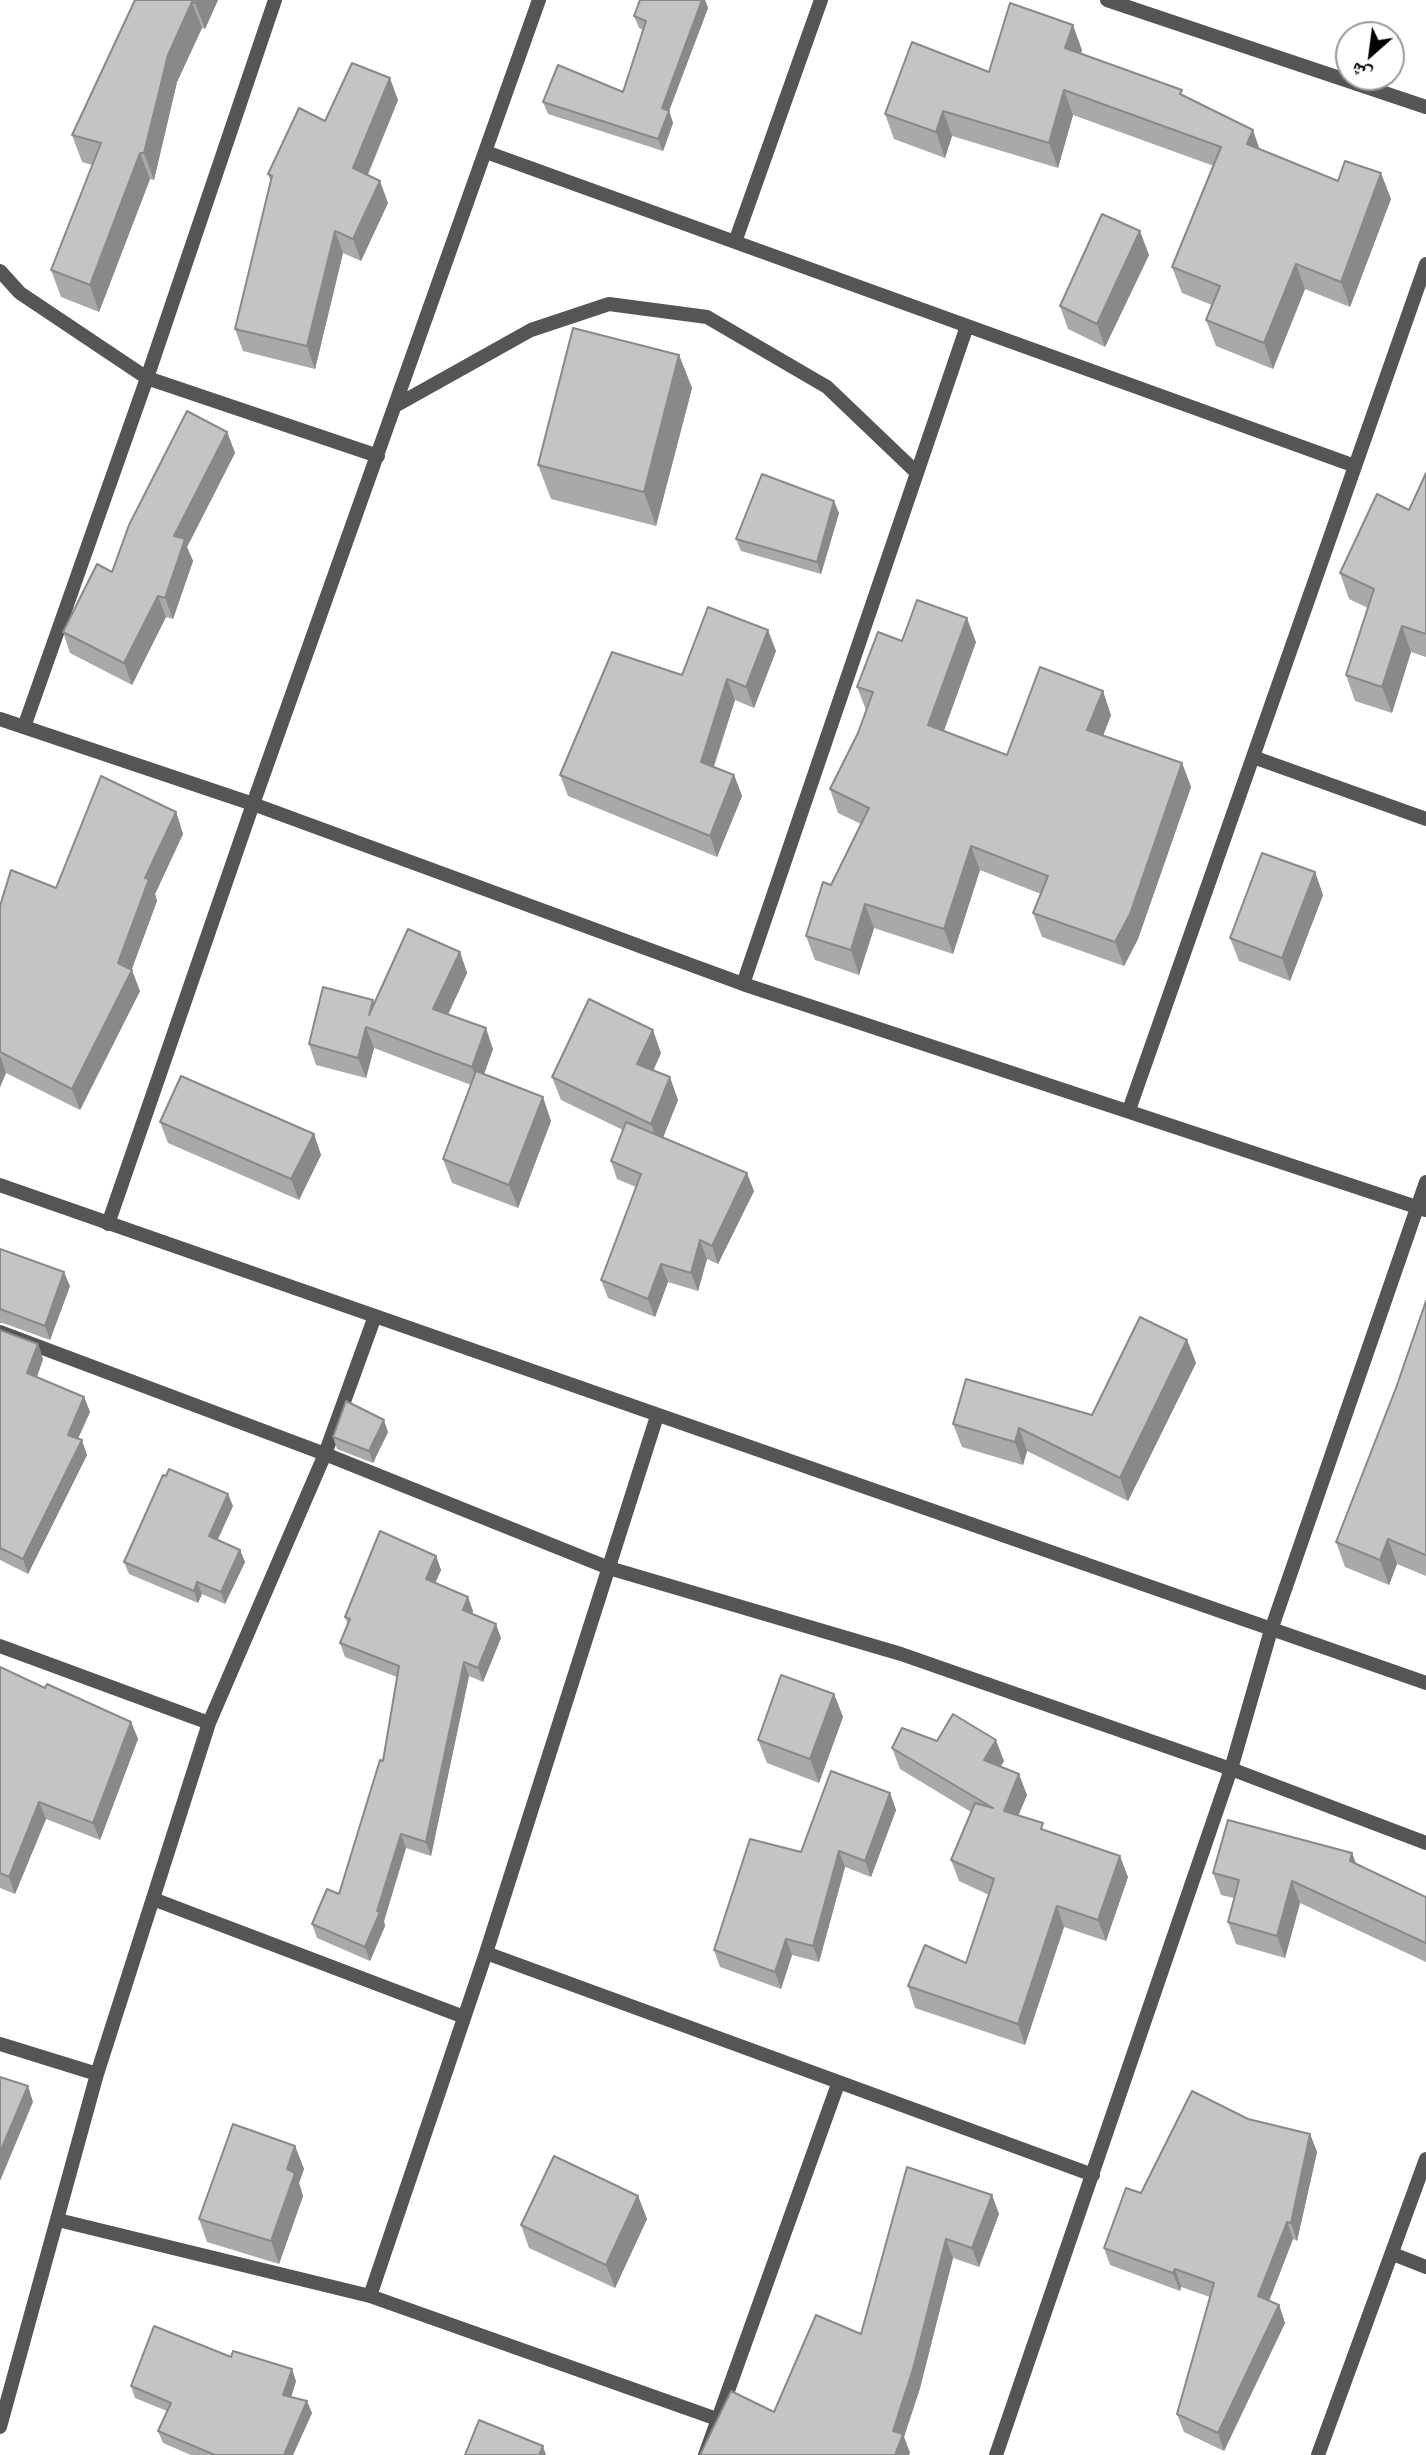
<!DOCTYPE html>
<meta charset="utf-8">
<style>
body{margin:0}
#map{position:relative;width:1426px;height:2455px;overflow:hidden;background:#fff;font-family:"Noto Sans","Noto Naskh Arabic",sans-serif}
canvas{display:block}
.north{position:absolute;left:1335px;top:21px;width:70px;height:70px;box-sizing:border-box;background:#fff;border:2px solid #999;border-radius:50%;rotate:208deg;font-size:19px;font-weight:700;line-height:28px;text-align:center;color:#000}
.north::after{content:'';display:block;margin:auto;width:24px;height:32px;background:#000;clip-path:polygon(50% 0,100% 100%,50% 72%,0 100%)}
</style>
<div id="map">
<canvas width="1426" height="2455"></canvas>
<div class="north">ش</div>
</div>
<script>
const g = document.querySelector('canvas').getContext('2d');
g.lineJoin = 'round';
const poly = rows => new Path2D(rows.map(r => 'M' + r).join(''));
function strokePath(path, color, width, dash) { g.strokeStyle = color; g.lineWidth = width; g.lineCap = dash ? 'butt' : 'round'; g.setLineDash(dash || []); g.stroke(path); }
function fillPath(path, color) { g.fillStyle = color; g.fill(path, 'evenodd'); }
strokePath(poly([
 [1107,0,1426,107],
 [486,152,1355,466],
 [735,242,821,0],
 [0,271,20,293,147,378,378,456],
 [395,406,531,330,609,304,707,317,827,387,917,473],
 [0,719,253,804,743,984,1426,1210],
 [24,727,147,378,275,0],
 [1253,757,1426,819],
 [743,984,967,326],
 [1129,1110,1426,264],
 [108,1224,253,804,539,0],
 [0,1332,325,1454,609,1568,901,1654,1231,1769,1426,1843],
 [0,1646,209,1723],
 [153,1899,464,2017],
 [486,1953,1093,2175],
 [0,2044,97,2074],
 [58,2220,370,2296,717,2419],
 [1393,2254,1426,2267],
 [370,2296,486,1953,657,1416],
 [0,2427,97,2074,209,1723,325,1454,375,1316],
 [705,2455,838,2084],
 [996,2455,1231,1769,1271,1630,1426,1182],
 [1318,2455,1426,2159]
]), '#555', 14);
strokePath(poly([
 [0,1185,1426,1683]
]), '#555', 14);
fillPath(poly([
 [135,0,218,0,205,29,202,28,177,82,154,180,150,179,99,312,61,297,51,270,92,165,82,162,72,135],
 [640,0,705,0,708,8,669,111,673,123,663,151,548,114,543,102,623,92,643,30,639,28,634,16],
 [1082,50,1081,53,1184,96,1260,149,1338,181,1391,199,1350,307,1305,289,1273,369,1216,346,1206,320,1212,305,1182,293,1172,267,1214,166,1073,115,1058,168,952,136,945,158,894,139,885,114,989,72],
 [398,100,368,175,388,203,361,261,343,253,315,369,243,351,235,329,271,182,268,174,325,121],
 [1149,255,1105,347,1068,329,1060,306],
 [679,355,692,388,656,526,551,499,538,465],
 [227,432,235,453,187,547,193,561,173,619,166,617,132,685,70,653,63,632],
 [1426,473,1426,657,1411,652,1392,713,1355,701,1346,675,1368,608,1349,599,1340,573,1409,510],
 [839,513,821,574,741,551,736,539],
 [902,641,976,642,944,731,1007,755,1111,715,1103,736,1182,763,1191,787,1138,939,1124,966,1042,937,1033,913,1041,894,980,870,953,954,874,928,859,975,815,960,806,936,861,824,838,813,830,789,858,733,866,710,857,687],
 [776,651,754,708,735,700,714,767,734,775,742,796,717,857,568,796,560,775,682,675],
 [176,812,183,834,155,894,157,901,131,970,140,991,80,1110,6,1073,0,1087,0,906,56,888],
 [1315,872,1323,895,1290,981,1239,961,1230,938],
 [460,952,467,973,448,1014,493,1049,484,1074,551,1121,518,1208,452,1183,443,1159,471,1085,374,1048,366,1078,316,1065,309,1044],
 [661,1053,653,1070,678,1100,663,1138,754,1191,718,1264,707,1259,698,1291,668,1282,655,1317,608,1298,601,1280,636,1187,617,1179,611,1161,623,1130,561,1100,552,1077],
 [160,1122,314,1134,321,1155,299,1200,168,1143],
 [0,1249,70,1286,50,1340,3,1323,0,1323],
 [1426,1301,1426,1576,1397,1564,1389,1585,1345,1567,1336,1542,1396,1388],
 [0,1330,38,1344,43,1359,37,1377,84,1397,90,1412,78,1439,87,1455,28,1574,0,1560],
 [1187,1340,1196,1363,1128,1501,1027,1451,1023,1465,962,1447,953,1424,1092,1415],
 [388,1432,373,1463,337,1449,333,1437],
 [233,1506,217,1540,240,1550,245,1562,225,1604,202,1594,198,1603,129,1574,124,1562],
 [436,1556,441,1570,435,1583,473,1611,472,1614,501,1638,483,1682,469,1676,431,1856,406,1848,384,1921,385,1926,370,1961,317,1938,312,1924,339,1894,383,1761,397,1677,345,1657,340,1643,348,1625,345,1617],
 [0,1667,45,1688,131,1722,138,1739,100,1840,46,1819,15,1894,0,1888],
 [834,1694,843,1717,819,1783,767,1763,758,1740],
 [937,1741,1004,1761,1000,1767,1027,1795,1018,1816,1128,1877,1106,1941,1064,1927,1025,2045,915,2008,908,1986,966,1963,989,1895,959,1881,951,1860,971,1812,900,1769,892,1748],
 [890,1793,896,1810,871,1877,845,1867,819,1962,792,1955,781,1989,720,1967,714,1950,801,1852],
 [1352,1853,1356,1864,1426,1897,1426,1962,1300,1903,1285,1958,1236,1944,1228,1922,1234,1898,1221,1895,1213,1873],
 [1248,2119,1310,2134,1317,2152,1297,2241,1293,2239,1269,2301,1279,2305,1285,2323,1224,2451,1184,2432,1177,2414,1210,2297,1181,2287,1180,2291,1110,2265,1104,2248,1141,2193],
 [295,2146,304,2169,299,2183,303,2196,279,2264,207,2242,199,2219],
 [907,2167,992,2195,999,2214,979,2267,953,2258,920,2388,904,2437,910,2453,909,2455,700,2455,774,2412,861,2334],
 [638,2196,647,2219,615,2288,529,2248,521,2225],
 [231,2357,296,2381,291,2397,312,2413,293,2455,191,2455,163,2443,158,2431,167,2411,135,2398,131,2386]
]), '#a9a9a9');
fillPath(poly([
 [196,0,218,0,205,29,195,3],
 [702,0,705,0,708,8,669,111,673,123,663,151,658,139,662,108],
 [192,2,202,28,177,82,154,180,144,153,168,55],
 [1073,25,1082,50,1075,73,1065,48],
 [390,78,398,100,361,190,353,168],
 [1064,90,1073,115,1058,168,1049,143],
 [943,111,952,136,945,158,936,132],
 [1253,130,1262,156,1247,144],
 [140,153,150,179,99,312,90,285],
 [1381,173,1391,199,1350,307,1341,282],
 [380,181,388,203,361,261,353,239],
 [335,231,343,253,315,369,307,346],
 [1140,231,1149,255,1105,347,1097,324],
 [1296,264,1305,289,1273,369,1264,343],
 [679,355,692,388,656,526,644,492],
 [227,432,235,453,187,547,193,561,173,619,165,598,174,536],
 [834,501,839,513,821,574,817,562],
 [158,596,166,617,132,685,124,663],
 [967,618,976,642,937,749,928,725],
 [1402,626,1411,652,1392,713,1382,687],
 [768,630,776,651,754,708,746,687],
 [727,679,735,700,708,783,701,762],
 [1103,691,1111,715,1096,754,1087,730],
 [1182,763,1191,787,1138,939,1124,966,1115,942],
 [734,775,742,796,717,857,710,836],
 [176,812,183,834,155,894,157,901,129,977,132,970,140,991,80,1110,72,1089,118,963,145,878],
 [971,846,980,870,953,954,944,929],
 [1315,872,1323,895,1290,981,1282,958],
 [865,904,874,928,859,975,851,950],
 [460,952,467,973,441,1030,433,1009],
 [366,1027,374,1048,366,1078,358,1058],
 [486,1028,493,1049,479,1088,472,1067],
 [653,1030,661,1053,646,1087,637,1064],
 [0,1056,6,1073,0,1087],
 [670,1077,678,1100,659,1147,651,1124],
 [543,1097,551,1121,518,1208,509,1185],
 [314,1134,321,1155,299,1200,291,1179],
 [747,1173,754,1191,718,1264,712,1246],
 [700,1240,707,1259,698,1291,691,1273],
 [661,1264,668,1282,655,1317,648,1299],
 [64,1272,70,1286,50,1340,45,1326],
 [1187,1340,1196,1363,1128,1501,1120,1478],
 [38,1344,43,1359,33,1388,27,1373],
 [84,1397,90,1412,73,1449,68,1435],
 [384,1420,388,1432,373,1463,369,1451],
 [1019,1428,1027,1451,1023,1465,1015,1442],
 [82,1440,87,1455,28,1574,23,1559],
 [228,1494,233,1506,214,1548,209,1536],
 [1388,1539,1397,1564,1389,1585,1380,1560],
 [240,1550,245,1562,225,1604,221,1592],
 [436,1556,441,1570,431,1593,426,1579],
 [197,1582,202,1594,198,1603,194,1591],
 [468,1597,473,1611,468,1624,463,1610],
 [496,1624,501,1638,483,1682,478,1668],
 [464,1662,469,1676,431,1856,426,1842],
 [834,1694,843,1717,819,1783,810,1759],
 [131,1722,138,1739,100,1840,93,1823],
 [996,1740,1004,1761,992,1781,984,1760],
 [1019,1774,1027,1795,1011,1833,1004,1811],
 [890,1793,896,1810,871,1877,865,1861],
 [39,1802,46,1819,15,1894,9,1877],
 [401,1834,406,1848,384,1921,385,1926,370,1961,365,1947],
 [839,1851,845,1867,819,1962,813,1946],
 [1352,1853,1360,1874,1350,1861],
 [1120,1856,1128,1877,1106,1941,1098,1920],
 [1292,1881,1300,1903,1285,1958,1277,1936],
 [1057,1906,1064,1927,1025,2045,1018,2024],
 [786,1939,792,1955,781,1989,775,1972],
 [28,2086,33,2102,0,2181,0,2152],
 [1310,2134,1317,2152,1297,2241,1291,2223],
 [295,2146,304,2169,299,2183,303,2196,279,2264,271,2241,287,2169],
 [992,2195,999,2214,979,2267,972,2248],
 [638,2196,647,2219,615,2288,606,2265],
 [1287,2222,1293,2239,1264,2314,1258,2296],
 [946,2239,953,2258,920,2388,904,2437,910,2453,909,2455,895,2455,893,2431],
 [1175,2269,1181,2287,1180,2291,1173,2273],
 [1279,2305,1285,2323,1224,2451,1218,2433],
 [292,2369,296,2381,288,2407,283,2395],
 [307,2401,312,2413,293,2455,284,2455],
 [543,2446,546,2455,539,2455]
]), '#898989');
const building = poly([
 [135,0,196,0,195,3,192,2,168,55,144,153,140,153,90,285,51,270,101,143,72,135,135,0],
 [640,0,702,0,662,108,669,111,658,139,543,102,558,65,623,92,646,21,634,16,640,0],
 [1010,3,1073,25,1065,48,1182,90,1180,94,1253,130,1247,144,1338,181,1345,161,1381,173,1341,282,1296,264,1264,343,1206,320,1220,286,1172,267,1221,147,1064,90,1049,143,943,111,936,132,885,114,912,42,989,72,1010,3],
 [352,63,390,78,353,168,380,181,353,239,335,231,307,346,235,329,272,176,268,174,299,108,325,121,352,63],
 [1102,214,1140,231,1097,324,1060,306,1102,214],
 [573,328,679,355,644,492,538,465,573,328],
 [187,411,227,432,174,536,185,539,165,598,158,596,124,663,63,632,97,564,112,572,129,525,187,411],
 [1426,473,1426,634,1402,626,1382,687,1346,675,1374,589,1340,573,1377,494,1409,510,1426,473],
 [762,474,834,501,817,562,736,539,762,474],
 [917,600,967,618,928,725,1007,755,1040,667,1103,691,1087,730,1182,763,1130,914,1115,942,1033,913,1048,876,971,846,944,929,865,904,851,950,806,936,823,882,831,885,869,808,830,789,858,733,873,692,857,687,878,632,902,641,917,600],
 [708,607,768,630,746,687,727,679,701,762,734,775,710,836,560,775,612,652,682,675,708,607],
 [101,776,176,812,145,878,149,879,118,963,132,970,72,1089,0,1052,0,906,11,870,56,888,101,776],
 [1262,853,1315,872,1282,958,1230,938,1262,853],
 [408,929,460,952,433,1009,486,1028,472,1067,366,1027,358,1058,309,1044,323,987,373,1000,369,1015,408,929],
 [589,999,653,1030,637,1064,670,1077,651,1124,552,1077,589,999],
 [476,1071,543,1097,509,1185,443,1159,476,1071],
 [181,1076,314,1134,291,1179,160,1122,181,1076],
 [626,1122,747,1173,712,1246,700,1240,691,1273,661,1264,648,1299,601,1280,641,1174,611,1161,626,1122],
 [0,1249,64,1272,45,1326,0,1309,0,1249],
 [1426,1301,1426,1555,1388,1539,1380,1560,1336,1542,1396,1388,1426,1301],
 [1140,1317,1187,1340,1120,1478,1019,1428,1015,1442,953,1424,966,1379,1092,1415,1140,1317],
 [0,1330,38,1344,27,1373,84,1397,68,1435,82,1440,23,1559,0,1548,0,1330],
 [346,1401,384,1420,369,1451,333,1437,346,1401],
 [169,1469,228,1494,209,1536,240,1550,221,1592,197,1582,194,1591,124,1562,163,1475,166,1476,169,1469],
 [380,1531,436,1556,426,1579,468,1597,463,1610,496,1624,478,1668,464,1662,426,1842,401,1834,377,1911,380,1912,365,1947,312,1924,327,1889,339,1894,380,1760,383,1761,399,1666,340,1643,350,1619,345,1617,380,1531],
 [0,1667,45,1688,47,1684,131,1722,93,1823,39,1802,9,1877,0,1873,0,1667],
 [781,1675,834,1694,810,1759,758,1740,781,1675],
 [953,1714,996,1740,984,1760,1019,1774,1004,1811,1043,1823,1041,1829,1120,1856,1098,1920,1057,1906,1018,2024,908,1986,925,1945,966,1963,994,1879,951,1860,975,1803,993,1808,892,1748,902,1728,937,1741,953,1714],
 [831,1771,890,1793,865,1861,839,1851,813,1946,786,1939,775,1972,714,1950,750,1839,801,1852,831,1771],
 [1228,1820,1352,1853,1350,1861,1426,1897,1426,1943,1292,1881,1277,1936,1228,1922,1239,1880,1213,1873,1228,1820],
 [0,2077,28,2086,0,2152,0,2077],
 [1192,2091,1248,2119,1310,2134,1291,2223,1287,2222,1258,2296,1279,2305,1218,2433,1177,2414,1214,2283,1175,2269,1173,2273,1104,2248,1126,2188,1141,2193,1192,2091],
 [233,2124,295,2146,287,2169,295,2173,271,2241,199,2219,233,2124],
 [554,2156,638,2196,606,2265,521,2225,554,2156],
 [907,2167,992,2195,972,2248,946,2239,913,2369,893,2431,903,2434,895,2455,700,2455,731,2391,774,2412,816,2315,861,2334,907,2167],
 [154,2326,231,2357,233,2351,292,2369,283,2395,307,2401,284,2455,215,2455,158,2431,171,2403,131,2386,154,2326],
 [479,2420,543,2446,539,2455,465,2455,479,2420]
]);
fillPath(building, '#c4c4c4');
strokePath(building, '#898989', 2);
</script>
